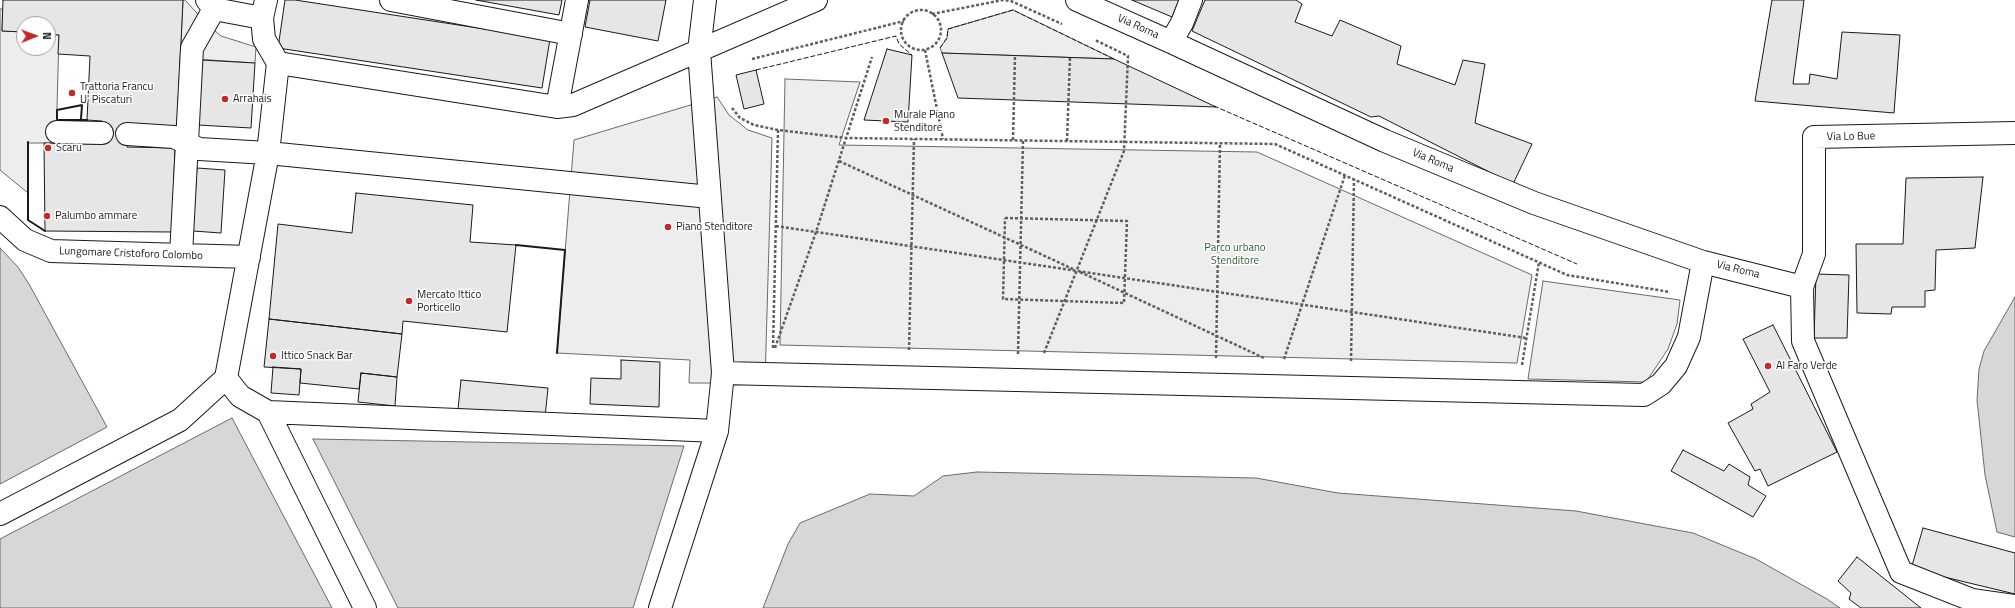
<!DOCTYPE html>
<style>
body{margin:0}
#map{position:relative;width:2015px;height:608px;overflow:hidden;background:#fff;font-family:"Titillium Web",sans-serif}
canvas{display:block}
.north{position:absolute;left:16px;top:16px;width:40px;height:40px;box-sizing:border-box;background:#fff;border:1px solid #a3a3a3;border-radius:50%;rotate:89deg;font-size:11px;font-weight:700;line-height:16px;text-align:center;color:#1a1a1a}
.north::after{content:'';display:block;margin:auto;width:14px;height:18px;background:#c62828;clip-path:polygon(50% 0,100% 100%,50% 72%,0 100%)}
</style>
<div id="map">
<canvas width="2015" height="608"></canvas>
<div class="north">N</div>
</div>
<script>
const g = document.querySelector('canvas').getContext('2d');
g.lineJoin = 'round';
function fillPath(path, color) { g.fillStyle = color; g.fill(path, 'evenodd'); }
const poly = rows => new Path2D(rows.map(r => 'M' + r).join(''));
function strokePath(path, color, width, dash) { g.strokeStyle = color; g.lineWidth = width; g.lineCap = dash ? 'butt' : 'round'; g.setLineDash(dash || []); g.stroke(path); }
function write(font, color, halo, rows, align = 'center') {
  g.font = font + ' "Titillium Web",sans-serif'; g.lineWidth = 3; g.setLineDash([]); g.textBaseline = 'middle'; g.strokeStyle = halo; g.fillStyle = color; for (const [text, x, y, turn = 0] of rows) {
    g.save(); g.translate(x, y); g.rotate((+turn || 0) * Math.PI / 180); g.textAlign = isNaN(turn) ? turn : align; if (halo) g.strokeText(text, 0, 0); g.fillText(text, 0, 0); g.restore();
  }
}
const built = poly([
 [183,0,185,0,206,23,221,36,256,47,255,63,180,58,183,0],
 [0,9,3,9,2,31,24,32,24,48,48,48,48,34,59,35,56,143,28,143,28,193,0,170,0,9],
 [1013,10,1114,59,942,53,940,48,947,38,948,29,1013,10],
 [785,79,860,82,839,145,1257,152,1532,275,1517,363,780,345,785,79],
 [717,97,729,115,748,130,772,138,765,383,689,383,690,360,557,353,574,140,717,97],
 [1543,281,1680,300,1677,324,1668,349,1646,382,1528,379,1543,281]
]);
fillPath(built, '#ededed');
strokePath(built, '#6a6a6a', 1);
const water = poly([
 [0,248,18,267,29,284,107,427,0,484,0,248],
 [2015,297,2015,537,1997,532,1985,475,1977,400,1979,369,1984,351,2015,297],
 [232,418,332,608,0,608,0,539,232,418],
 [313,439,684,446,633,608,398,608,313,439],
 [977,472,1256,478,1338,493,1576,511,1693,533,1756,559,1827,599,1840,608,763,608,788,544,800,523,870,494,914,496,943,476,977,472]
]);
fillPath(water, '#d7d7d7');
strokePath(water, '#6a6a6a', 1);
const building = poly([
 [3,0,183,0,177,126,127,124,127,147,175,148,172,232,45,231,44,143,102,144,102,121,87,120,90,56,58,54,59,35,48,34,48,24,24,24,24,32,2,31,3,0],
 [285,0,295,0,550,39,542,88,278,48,285,0],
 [476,0,562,0,559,15,476,0],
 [590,0,666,0,658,41,585,27,590,0],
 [1132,0,1179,0,1172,17,1132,0],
 [1205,0,1296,0,1302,4,1295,22,1332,36,1340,20,1401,46,1397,64,1455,85,1463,60,1485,64,1475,123,1532,144,1513,184,1379,116,1371,117,1192,31,1205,0],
 [1772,0,1804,0,1793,84,1809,84,1810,74,1837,79,1842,32,1900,35,1894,113,1755,101,1772,0],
 [887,49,912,55,908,122,864,120,887,49],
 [942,53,1114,59,1216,107,958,98,942,53],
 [201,60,255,63,251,128,198,125,201,60],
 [756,70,764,104,744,109,736,75,756,70],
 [197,168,225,170,221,233,193,231,197,168],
 [1983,177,1975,248,1936,250,1935,290,1925,291,1925,307,1892,307,1891,314,1857,313,1856,244,1903,244,1906,178,1983,177],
 [356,193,473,205,470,242,516,245,507,332,403,321,402,334,269,319,278,224,352,233,356,193],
 [1816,274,1849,275,1847,338,1814,338,1816,274],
 [269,319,402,334,397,377,361,373,359,389,300,383,301,369,264,367,269,319],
 [1773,325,1837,452,1768,486,1760,469,1755,471,1728,423,1753,409,1751,404,1770,392,1743,339,1773,325],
 [621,360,660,362,659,407,590,404,591,378,621,379,621,360],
 [273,367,301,369,299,395,271,393,273,367],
 [361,373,397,377,395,406,358,402,361,373],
 [461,380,548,388,545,417,458,409,461,380],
 [1683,450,1724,471,1729,464,1750,477,1748,485,1766,496,1753,517,1671,471,1683,450],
 [1923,528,2015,553,2015,594,1911,569,1923,528],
 [1857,557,1921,608,1861,608,1849,599,1851,593,1838,581,1857,557]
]);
fillPath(building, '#e6e6e6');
strokePath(building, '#1a1a1a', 1);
const minor = poly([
 [207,0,214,9,262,18],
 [391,0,571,34],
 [1077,0,1171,42,1385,141,1534,203,1703,262,1802,287],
 [1171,42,1182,23,1191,0],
 [278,63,557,107,573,105,816,0],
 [557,107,577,0],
 [57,132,102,133],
 [2015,133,1814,137,1814,254,1802,287,1803,341,1901,572,1972,600,2015,606],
 [127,134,174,137,199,149,268,153,710,197],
 [0,217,25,240,51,251,249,257],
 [181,255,192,48,214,9],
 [723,373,1644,395,1661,384,1676,366,1689,337,1703,262],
 [226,378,240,396,268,412,717,431],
 [268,412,365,608],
 [0,514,180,420,226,378,268,153,278,63,264,39,262,18,266,0],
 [660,608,717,431,723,373,699,51,705,0]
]);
strokePath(minor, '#1a1a1a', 24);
strokePath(poly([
 '901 30a20 20 0 1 1 40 0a20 20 0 1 1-40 0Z',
 [932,14,1003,0,1011,1,1062,24],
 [925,50,943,139],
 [752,59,904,21],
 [732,108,740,118,754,125,778,130,846,138,1275,144,1567,275,1670,292],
 [1013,140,1015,55],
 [1067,141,1070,57],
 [839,161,1073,269],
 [1005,218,1127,221,1124,303,1003,299,1005,218],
 [776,226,1526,338],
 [1080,272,1264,358],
 [773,348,778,130],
 [775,348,816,232,872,57],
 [909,350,914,139],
 [1044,353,1124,151,1128,56,1095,40],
 [1018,354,1023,141],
 [1216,358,1220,143],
 [1284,359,1345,175],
 [1351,361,1354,179],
 [1522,365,1539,262]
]), '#5f5f5f', 2.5, [3, 2]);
strokePath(minor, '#fff', 22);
strokePath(poly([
 [940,48,947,38,948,29,1013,10,1114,59],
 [756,70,896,36,899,44,912,55],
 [1214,106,1577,264]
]), '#1a1a1a', 1, [5, 2]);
strokePath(poly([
 [81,119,82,105,57,110,57,120,87,120],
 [28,142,28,220,45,231],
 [516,245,565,250,557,353]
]), '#1a1a1a', 2);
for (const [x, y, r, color] of [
 [72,93,4,"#c62828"],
 [225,99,4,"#c62828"],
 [886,121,4,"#c62828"],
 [48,148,4,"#c62828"],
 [47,216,4,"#c62828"],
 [668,227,4,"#c62828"],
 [409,301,4,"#c62828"],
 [273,356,4,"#c62828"],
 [1768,366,4,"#c62828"]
]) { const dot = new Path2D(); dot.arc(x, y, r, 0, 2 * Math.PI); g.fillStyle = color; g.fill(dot); strokePath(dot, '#fff', 1.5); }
write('11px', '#1a1a1a', '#fff', [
 ["Via Roma",1138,27,24],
 ["Via Lo Bue",1851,137,-1],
 ["Via Roma",1433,161,23],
 ["Lungomare Cristoforo Colombo",131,254,2],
 ["Via Roma",1738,270,14]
]);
write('11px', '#1a1a1a', '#fff', [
 ["Trattoria Francu",80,87],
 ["U' Piscaturi",80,100],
 ["Arrahais",233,99],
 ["Murale Piano",894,115],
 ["Stenditore",894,128],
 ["Scaru",56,148],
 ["Palumbo ammare",55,216],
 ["Piano Stenditore",676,227],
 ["Mercato Ittico",417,295],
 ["Porticello",417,308],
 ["Ittico Snack Bar",281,356],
 ["Al Faro Verde",1776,366]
], 'left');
write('11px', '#2b5a34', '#fff', [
 ["Parco urbano",1235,248],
 ["Stenditore",1235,261]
]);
</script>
